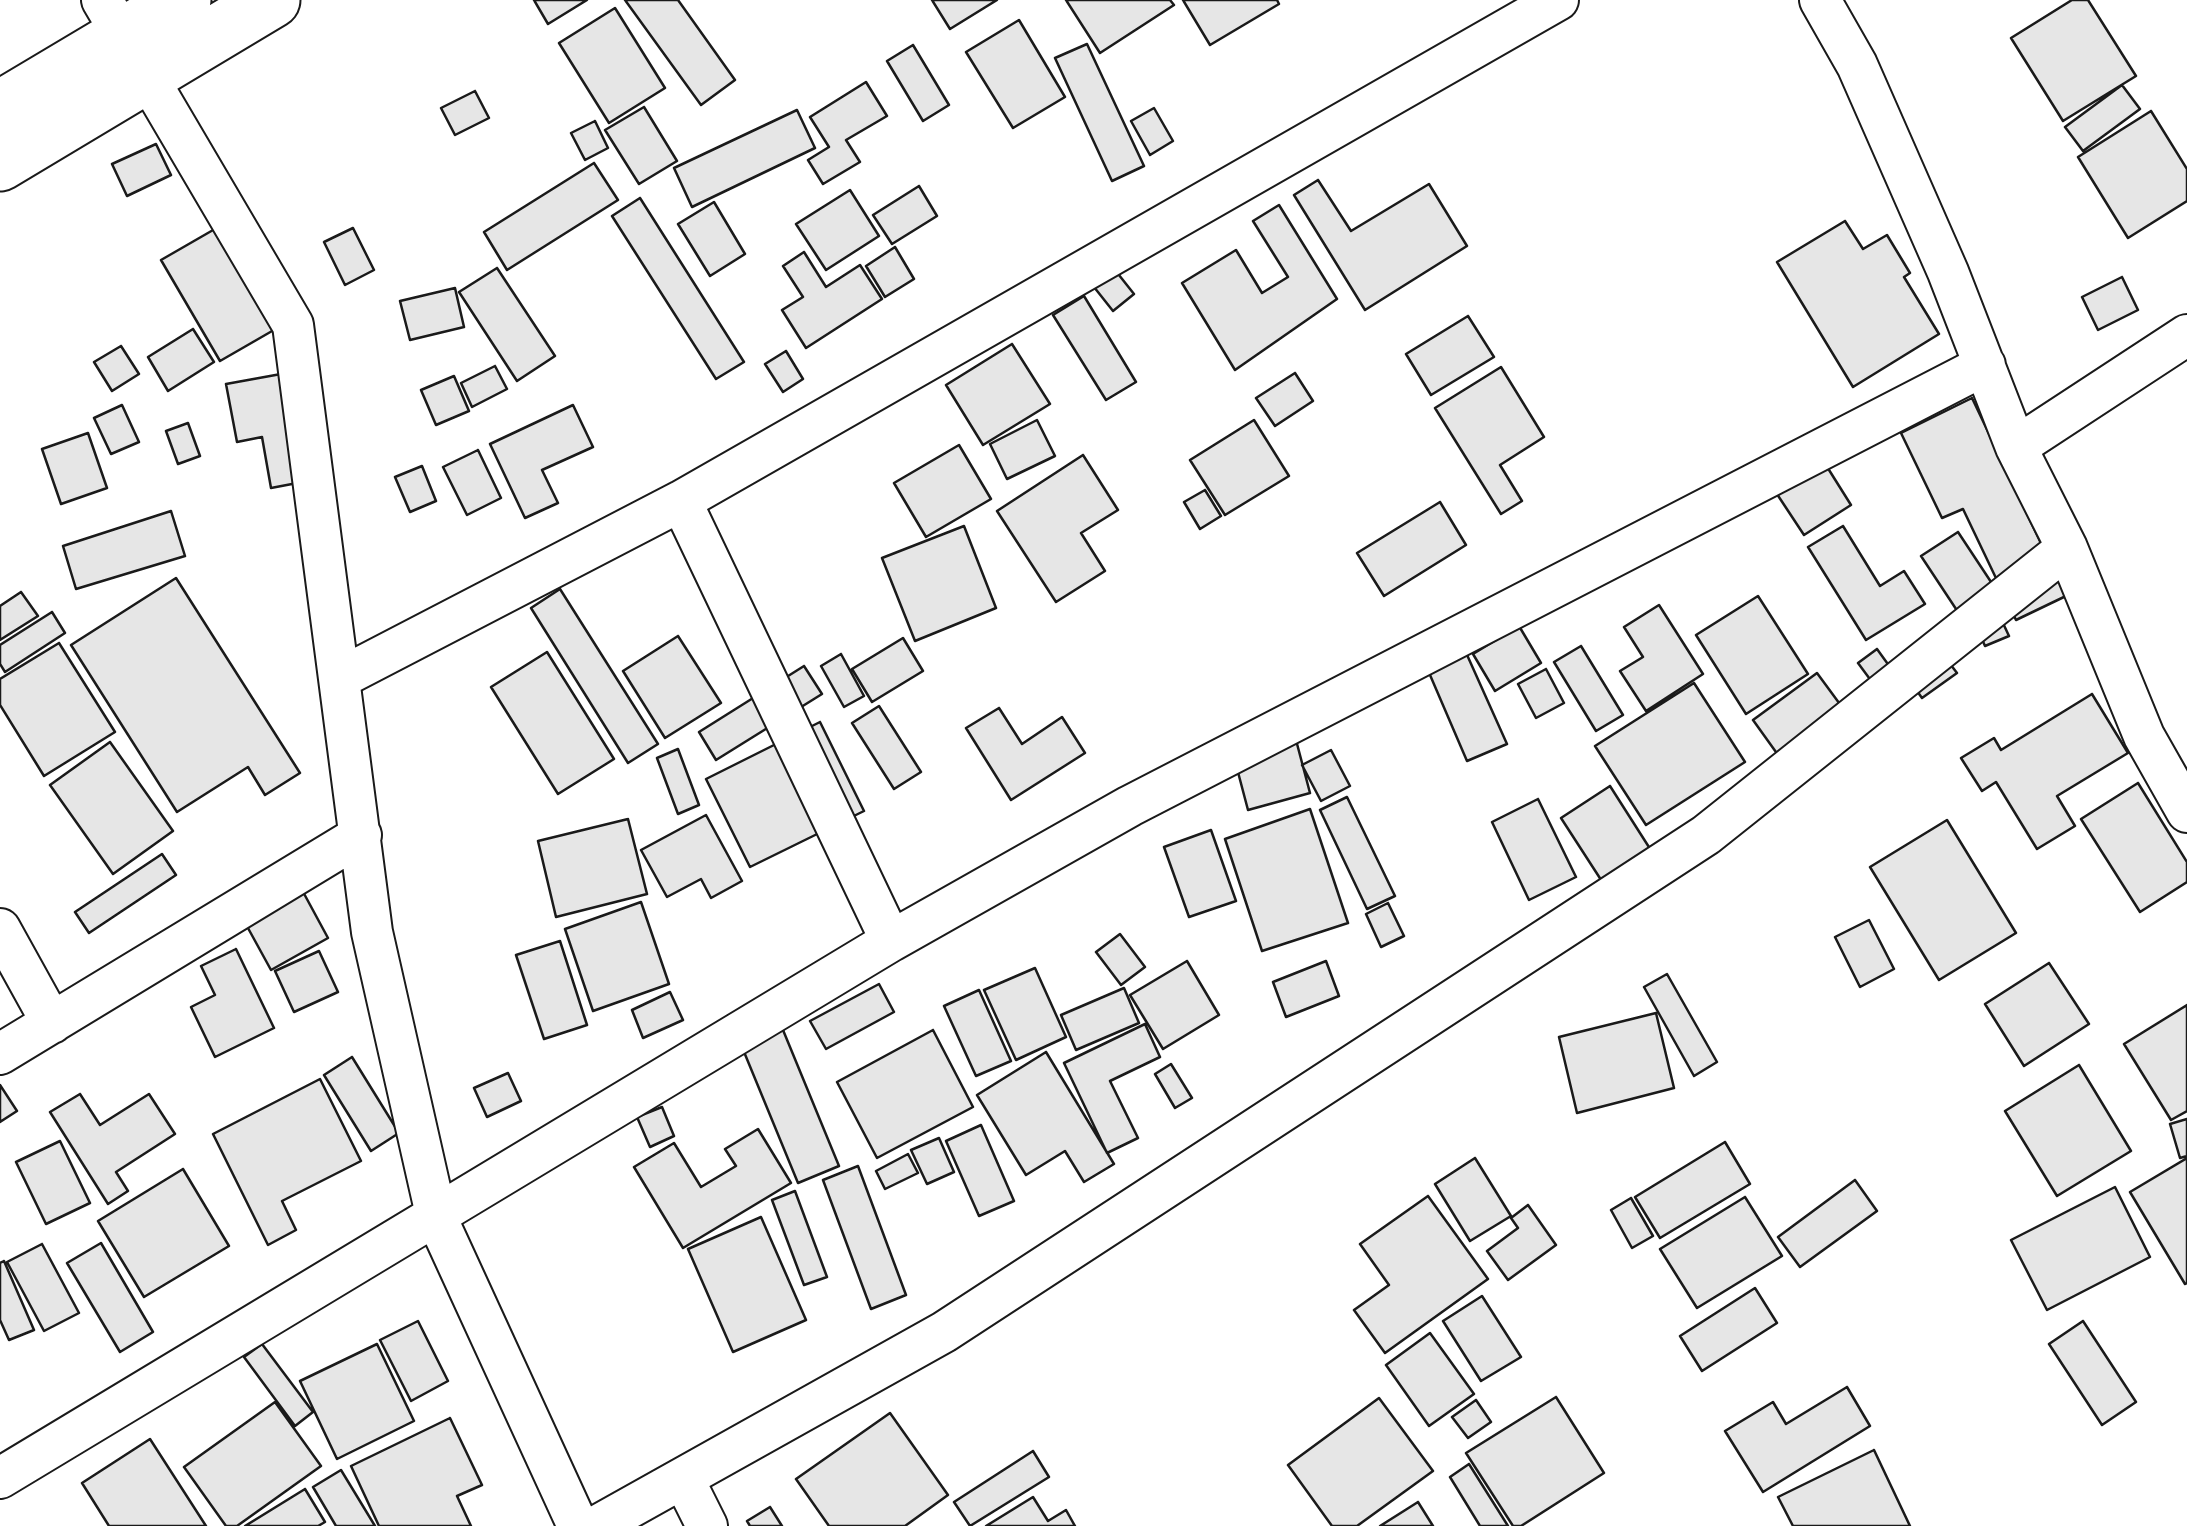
<!DOCTYPE html>
<style>
body{margin:0}
canvas{display:block;background:#fff}
</style>
<canvas width="2187" height="1526"></canvas>
<script>
const g = document.querySelector('canvas').getContext('2d');
g.lineJoin = 'round';
function fillPath(path, color) { g.fillStyle = color; g.fill(path, 'evenodd'); }
const poly = rows => new Path2D(rows.map(r => 'M' + r).join(''));
function strokePath(path, color, width, dash) { g.strokeStyle = color; g.lineWidth = width; g.lineCap = dash ? 'butt' : 'round'; g.setLineDash(dash || []); g.stroke(path); }
const building = poly([
 [534,0,587,0,548,24,534,0],
 [625,0,678,0,735,80,701,105,625,0],
 [932,0,997,0,950,29,932,0],
 [1066,0,1170,0,1174,5,1100,53,1066,0],
 [1183,0,1277,0,1279,4,1210,45,1183,0],
 [2072,0,2088,0,2136,76,2063,121,2011,38,2072,0],
 [615,8,665,88,609,123,559,43,615,8],
 [1019,20,1065,97,1013,128,966,52,1019,20],
 [1087,44,1144,166,1112,181,1055,58,1087,44],
 [913,45,949,105,923,121,887,61,913,45],
 [866,82,887,116,846,140,860,162,823,184,808,160,829,147,810,117,866,82],
 [2122,85,2140,109,2083,151,2065,127,2122,85],
 [475,91,489,118,455,135,441,108,475,91],
 [644,107,677,161,639,184,605,130,644,107],
 [1154,108,1173,141,1150,155,1131,121,1154,108],
 [797,110,815,148,692,207,674,168,797,110],
 [2151,111,2187,169,2187,201,2128,238,2078,157,2151,111],
 [595,121,608,148,585,160,571,133,595,121],
 [156,144,171,175,127,196,112,164,156,144],
 [594,163,618,200,507,270,484,232,594,163],
 [1318,180,1351,231,1429,184,1467,246,1365,310,1294,195,1318,180],
 [919,186,937,216,892,244,873,215,919,186],
 [850,190,879,236,826,270,796,224,850,190],
 [640,198,744,362,716,379,612,216,640,198],
 [714,202,745,254,710,276,678,224,714,202],
 [1279,205,1337,299,1235,370,1182,283,1236,250,1262,293,1288,277,1253,221,1279,205],
 [1845,221,1863,249,1887,235,1910,273,1904,277,1939,334,1853,387,1777,262,1845,221],
 [227,222,286,323,220,361,161,260,227,222],
 [353,228,374,270,345,285,324,242,353,228],
 [895,247,914,279,885,297,866,266,895,247],
 [804,252,826,287,860,265,882,299,806,348,782,310,803,297,783,266,804,252],
 [497,268,555,356,517,381,459,292,497,268],
 [1115,270,1134,294,1113,311,1094,287,1115,270],
 [2122,277,2138,310,2098,330,2082,297,2122,277],
 [455,288,464,327,410,340,400,301,455,288],
 [1084,296,1136,382,1106,400,1053,315,1084,296],
 [1468,316,1494,357,1431,395,1406,354,1468,316],
 [193,329,214,362,168,391,148,357,193,329],
 [1012,344,1050,404,983,445,946,385,1012,344],
 [121,346,139,374,112,391,94,362,121,346],
 [786,351,803,379,783,392,765,364,786,351],
 [495,366,507,389,472,407,461,383,495,366],
 [1501,367,1544,437,1500,465,1522,501,1501,514,1435,408,1501,367],
 [292,372,313,480,271,488,262,437,237,442,226,384,292,372],
 [1295,373,1313,401,1275,426,1256,398,1295,373],
 [454,376,469,411,436,425,421,390,454,376],
 [1972,398,2066,596,2016,620,1963,509,1942,518,1901,433,1972,398],
 [122,405,139,442,111,454,94,418,122,405],
 [573,405,593,447,542,470,558,503,525,518,490,444,573,405],
 [1037,420,1055,456,1007,479,990,444,1037,420],
 [1254,420,1289,476,1225,515,1190,460,1254,420],
 [188,423,200,456,178,464,166,431,188,423],
 [88,433,107,488,61,504,42,449,88,433],
 [959,445,991,499,926,537,894,483,959,445],
 [478,450,501,498,467,515,443,467,478,450],
 [1819,454,1851,505,1804,535,1771,485,1819,454],
 [1083,455,1118,510,1081,533,1105,571,1056,602,997,511,1083,455],
 [422,466,436,501,410,512,395,477,422,466],
 [1205,490,1221,516,1200,529,1184,502,1205,490],
 [1440,502,1466,545,1384,596,1357,553,1440,502],
 [171,511,185,556,76,589,63,546,171,511],
 [964,526,996,608,915,641,882,558,964,526],
 [1843,526,1880,586,1904,571,1925,604,1866,640,1808,547,1843,526],
 [1958,532,1995,588,1958,612,1921,556,1958,532],
 [176,578,300,773,265,795,248,767,177,812,71,645,176,578],
 [560,589,658,744,628,763,531,608,560,589],
 [21,592,38,616,0,640,0,606,21,592],
 [1758,596,1808,674,1746,714,1696,635,1758,596],
 [1659,605,1703,674,1646,711,1620,671,1643,657,1624,627,1659,605],
 [1995,606,2009,636,1985,646,1972,617,1995,606],
 [52,612,65,633,5,672,0,664,0,645,52,612],
 [1519,626,1541,663,1495,691,1473,654,1519,626],
 [678,636,721,703,665,738,623,671,678,636],
 [1459,637,1507,744,1467,761,1421,654,1459,637],
 [903,638,923,671,872,702,852,669,903,638],
 [59,643,115,732,44,776,0,705,0,679,59,643],
 [1581,646,1623,715,1596,731,1554,662,1581,646],
 [1877,649,1908,692,1889,705,1858,663,1877,649],
 [547,652,614,759,558,794,491,687,547,652],
 [1941,652,1957,673,1922,698,1907,677,1941,652],
 [841,654,864,696,844,707,821,666,841,654],
 [804,666,822,694,716,760,699,732,804,666],
 [1546,669,1564,703,1536,718,1518,684,1546,669],
 [1817,673,1856,726,1791,773,1753,720,1817,673],
 [1694,683,1745,762,1646,825,1595,746,1694,683],
 [2092,694,2128,753,2057,796,2075,826,2037,849,1996,782,1982,791,1961,758,1994,738,2001,750,2092,694],
 [879,706,921,772,894,789,852,723,879,706],
 [999,708,1022,744,1062,717,1085,753,1011,800,966,728,999,708],
 [820,722,864,811,750,867,706,779,820,722],
 [1296,740,1310,793,1248,810,1234,757,1296,740],
 [110,742,173,831,113,874,50,785,110,742],
 [678,749,699,805,678,814,657,758,678,749],
 [1331,750,1350,786,1321,801,1302,765,1331,750],
 [2138,783,2187,862,2187,882,2140,912,2081,819,2138,783],
 [1610,786,1654,855,1605,886,1561,818,1610,786],
 [1347,797,1395,896,1367,909,1320,810,1347,797],
 [1538,799,1576,877,1529,900,1492,822,1538,799],
 [1310,809,1348,923,1262,951,1225,839,1310,809],
 [706,815,742,881,711,898,701,879,667,897,641,850,706,815],
 [628,819,647,894,556,917,538,841,628,819],
 [1947,820,2016,933,1939,980,1870,867,1947,820],
 [1211,830,1236,901,1189,917,1164,847,1211,830],
 [162,854,176,875,89,933,75,912,162,854],
 [295,877,328,938,271,970,237,908,295,877],
 [641,902,669,984,593,1011,565,929,641,902],
 [1388,903,1404,936,1381,947,1366,914,1388,903],
 [1869,920,1894,969,1860,987,1835,937,1869,920],
 [1120,934,1145,967,1121,985,1096,952,1120,934],
 [560,941,587,1025,544,1039,516,955,560,941],
 [236,949,274,1028,215,1057,191,1007,215,995,201,966,236,949],
 [319,951,338,992,294,1012,275,971,319,951],
 [1187,961,1219,1015,1163,1049,1130,995,1187,961],
 [1326,961,1339,996,1286,1017,1273,982,1326,961],
 [2049,963,2089,1024,2024,1066,1985,1004,2049,963],
 [1035,968,1066,1037,1016,1060,984,990,1035,968],
 [1667,974,1717,1062,1694,1076,1644,987,1667,974],
 [879,984,894,1012,826,1049,810,1021,879,984],
 [1124,988,1139,1023,1076,1050,1061,1015,1124,988],
 [979,990,1011,1061,976,1076,944,1006,979,990],
 [670,992,683,1020,643,1038,632,1010,670,992],
 [2187,1005,2187,1111,2171,1120,2124,1044,2187,1005],
 [1656,1013,1674,1088,1577,1113,1559,1037,1656,1013],
 [1145,1024,1160,1057,1110,1081,1138,1138,1107,1153,1064,1063,1145,1024],
 [783,1030,839,1166,798,1183,742,1047,783,1030],
 [933,1030,973,1107,877,1158,837,1082,933,1030],
 [1046,1052,1114,1164,1084,1182,1065,1151,1026,1175,977,1095,1046,1052],
 [352,1057,399,1133,371,1151,324,1075,352,1057],
 [1171,1064,1192,1098,1175,1108,1155,1074,1171,1064],
 [2079,1065,2131,1151,2057,1196,2005,1111,2079,1065],
 [508,1073,521,1101,487,1117,474,1088,508,1073],
 [320,1079,361,1161,282,1201,296,1230,268,1245,213,1134,320,1079],
 [0,1085,17,1111,0,1122,0,1085],
 [80,1094,100,1125,149,1094,175,1134,116,1172,128,1191,108,1204,50,1112,80,1094],
 [662,1107,674,1136,650,1147,637,1117,662,1107],
 [2187,1119,2187,1156,2180,1158,2170,1124,2187,1119],
 [981,1125,1014,1201,979,1216,946,1141,981,1125],
 [758,1129,791,1183,683,1248,634,1167,674,1143,701,1187,736,1166,725,1149,758,1129],
 [939,1138,954,1172,927,1184,911,1150,939,1138],
 [60,1141,90,1203,46,1224,16,1162,60,1141],
 [1725,1142,1750,1184,1660,1238,1635,1197,1725,1142],
 [908,1154,918,1173,885,1189,876,1171,908,1154],
 [1475,1158,1511,1216,1470,1241,1435,1184,1475,1158],
 [2187,1158,2187,1283,2185,1284,2130,1192,2187,1158],
 [858,1166,906,1295,871,1309,823,1180,858,1166],
 [183,1169,229,1246,144,1297,98,1221,183,1169],
 [1855,1180,1877,1211,1800,1267,1778,1237,1855,1180],
 [2115,1187,2150,1257,2047,1310,2011,1240,2115,1187],
 [795,1191,827,1277,804,1285,772,1200,795,1191],
 [1428,1196,1488,1279,1385,1353,1354,1310,1389,1285,1360,1244,1428,1196],
 [1745,1197,1782,1256,1697,1308,1660,1249,1745,1197],
 [1631,1198,1653,1236,1632,1248,1611,1210,1631,1198],
 [1528,1205,1556,1245,1508,1280,1487,1251,1518,1228,1511,1218,1528,1205],
 [761,1217,806,1320,733,1352,688,1249,761,1217],
 [101,1243,153,1332,120,1352,67,1263,101,1243],
 [42,1244,79,1313,44,1331,7,1262,42,1244],
 [4,1261,34,1330,9,1340,0,1320,0,1263,4,1261],
 [1755,1288,1777,1323,1702,1371,1680,1336,1755,1288],
 [1482,1296,1521,1357,1481,1381,1443,1321,1482,1296],
 [418,1321,448,1381,411,1401,380,1340,418,1321],
 [2083,1321,2136,1402,2102,1425,2049,1344,2083,1321],
 [1430,1333,1474,1394,1429,1426,1386,1365,1430,1333],
 [262,1344,313,1412,295,1426,244,1357,262,1344],
 [377,1344,414,1421,337,1459,300,1381,377,1344],
 [1847,1387,1870,1426,1763,1492,1725,1431,1773,1402,1786,1424,1847,1387],
 [1556,1397,1604,1473,1521,1526,1513,1526,1466,1453,1556,1397],
 [1379,1398,1433,1471,1357,1526,1332,1526,1288,1465,1379,1398],
 [1476,1400,1491,1422,1468,1438,1452,1417,1476,1400],
 [275,1402,321,1466,237,1526,226,1526,184,1467,275,1402],
 [890,1413,948,1495,905,1526,829,1526,796,1479,890,1413],
 [450,1418,482,1485,457,1496,471,1526,379,1526,351,1466,450,1418],
 [150,1439,206,1526,109,1526,82,1483,150,1439],
 [1874,1450,1910,1526,1793,1526,1778,1497,1874,1450],
 [1033,1451,1049,1477,970,1526,954,1502,1033,1451],
 [1469,1464,1508,1526,1480,1526,1450,1477,1469,1464],
 [341,1470,375,1526,336,1526,313,1487,341,1470],
 [305,1489,325,1522,318,1526,245,1526,305,1489],
 [1033,1497,1048,1521,1066,1510,1075,1526,986,1526,1033,1497],
 [1418,1502,1433,1526,1380,1526,1418,1502],
 [770,1507,782,1526,750,1526,747,1521,770,1507]
]);
fillPath(building, '#e6e6e6');
strokePath(building, '#1a1a1a', 2.5);
const street = poly([
 [102,0,293,325,372,932,437,1219,578,1526],
 [1820,0,1857,65,1948,272,2016,447,2067,548,2144,736,2187,812],
 [2016,447,2187,335],
 [681,501,891,941],
 [342,677,681,501,1558,0],
 [0,929,52,1023],
 [0,1054,361,835],
 [0,1478,891,941,1130,806,1985,365],
 [683,1478,707,1526],
 [597,1526,944,1332,1706,835,2067,548]
]);
const secondary = poly([
 [0,109,183,0],
 [0,163,272,0]
]);
strokePath(street, '#1a1a1a', 44);
strokePath(secondary, '#1a1a1a', 59);
strokePath(street, '#fff', 40);
strokePath(secondary, '#fff', 55);
</script>
